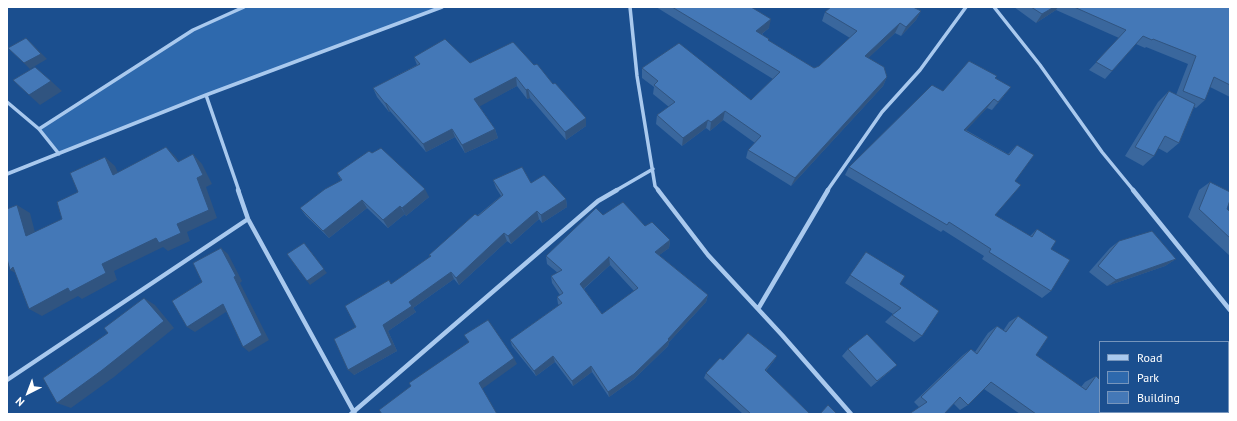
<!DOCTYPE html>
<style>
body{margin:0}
#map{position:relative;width:1237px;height:421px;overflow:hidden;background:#1b4f8f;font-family:"PT Sans",sans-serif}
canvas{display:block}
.frame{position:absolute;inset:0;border:8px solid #fff;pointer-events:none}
.legend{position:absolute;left:1099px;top:341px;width:130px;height:72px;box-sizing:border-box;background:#1b4f8f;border:1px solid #7695bc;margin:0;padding:5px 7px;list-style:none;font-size:12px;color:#fff}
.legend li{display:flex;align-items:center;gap:8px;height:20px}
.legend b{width:20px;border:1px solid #7695bc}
.north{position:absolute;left:8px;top:373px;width:40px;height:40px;-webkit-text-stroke:3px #1b4f8f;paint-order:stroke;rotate:222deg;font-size:11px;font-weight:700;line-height:16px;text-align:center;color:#fff}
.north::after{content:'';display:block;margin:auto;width:14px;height:18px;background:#fff;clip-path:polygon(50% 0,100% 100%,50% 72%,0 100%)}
</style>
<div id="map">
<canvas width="1237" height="421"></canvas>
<div class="frame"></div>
<ul class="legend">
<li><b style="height:5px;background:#a9c9ee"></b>Road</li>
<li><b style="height:11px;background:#2e69ad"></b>Park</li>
<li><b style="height:11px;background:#4478b7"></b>Building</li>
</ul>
<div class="north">N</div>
</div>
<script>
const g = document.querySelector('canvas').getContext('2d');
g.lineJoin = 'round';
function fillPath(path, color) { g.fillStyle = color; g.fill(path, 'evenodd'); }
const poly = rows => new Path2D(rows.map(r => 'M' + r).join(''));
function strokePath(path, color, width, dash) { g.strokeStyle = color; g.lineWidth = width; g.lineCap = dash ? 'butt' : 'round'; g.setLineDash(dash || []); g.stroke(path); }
fillPath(poly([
 [244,7,442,7,206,95,59,154,39,129,193,30]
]), '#2e69ad');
strokePath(poly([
 [630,7,637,76,655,186,659,191],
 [994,7,1040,65,1102,152,1134,191],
 [206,95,239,191],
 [7,102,39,129,59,154],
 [39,129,193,30,244,7],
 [7,174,206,95,442,7],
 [615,191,653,169],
 [827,191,882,112,920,70,966,7]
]), '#a9c9ee', 3.5);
strokePath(poly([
 [238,190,248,219,355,414],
 [658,190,708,255,782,335,851,414],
 [1133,190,1230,310],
 [758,309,828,190],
 [1228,376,1230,375],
 [7,380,248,219],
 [351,414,598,201,617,190],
 [1179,414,1181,412]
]), '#a9c9ee', 4.5);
fillPath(poly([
 [656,7,751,7,769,28,762,34,769,41,814,68,819,66,850,38,822,21,825,12,921,11,916,20,901,36,895,33,868,58,887,77,883,86,791,186,746,158,748,150,755,143,723,120,710,131,706,128,682,146,656,124,657,115,669,107,653,94,654,87,642,78,642,68,751,100,773,79],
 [1014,7,1230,7,1230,97,1210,87,1205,100,1196,108,1194,107,1179,143,1167,153,1158,148,1154,156,1143,166,1125,156,1158,102,1169,91,1176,95,1188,64,1146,47,1145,48,1136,44,1105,79,1089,70,1119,38,1056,10,1036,23],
 [414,57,470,63,534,65,553,84,586,118,586,126,566,140,530,98,527,99,517,86,479,106,495,129,498,138,465,153,455,137,426,152,390,111,389,112,377,97,373,88,417,65],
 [995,78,1004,96,992,110,987,108,966,130,1008,154,1017,145,1015,181,995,215,1030,236,1037,229,1051,249,1051,291,1042,298,982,259,984,256,943,230,941,232,845,175,849,167,943,91],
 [372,153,429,197,406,216,405,214,388,228,367,208,329,238,306,216,300,208,341,180,337,173],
 [493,180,531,183,566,199,567,207,542,223,539,219,511,244,507,241,459,285,454,279,413,308,416,312,388,331,397,351,354,375,356,327,392,284,430,257,429,255,501,196,496,188],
 [1210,182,1227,209,1230,212,1230,256,1188,217,1199,190],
 [645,226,670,240,669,248,659,255,708,295,706,302,669,342,668,346,634,379,609,397,592,372,573,386,555,362,536,376,512,346,510,340,559,305,558,304,557,297,560,295,552,283,551,276,558,273,547,264,546,256],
 [610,265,634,291,602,314,584,289],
 [1119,241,1176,259,1165,266,1107,286,1089,272,1110,248],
 [866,252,900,284,922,336,914,342,885,322,893,314,845,283],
 [1018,316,1036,355,1081,387,1085,382,1096,376,1100,412,1164,414,1020,414,984,389,968,405,960,410,954,404,919,407,914,402,963,355,971,349,975,352,988,333,997,326,1003,331,1009,322],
 [848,349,890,371,871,387,842,356],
 [777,356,773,362,766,371,810,414,743,414,704,378,706,373,723,360],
 [1230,385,1230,393,1228,391,1228,386]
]), '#3a679d');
fillPath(poly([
 [1054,7,1058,7,1056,10,1036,23,1042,14],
 [921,11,916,20,901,36,906,27],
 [771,19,769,28,754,40,756,31],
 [900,23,895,33,861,65,865,56],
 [26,38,47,59,30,69,24,63],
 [516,77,517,86,477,108,474,99],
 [887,77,883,86,791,186,795,178],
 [51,81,62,91,40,105,29,95],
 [1011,87,1004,96,992,110,998,102],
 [528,89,530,98,527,99,526,90],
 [994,99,987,108,959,138,964,130],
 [385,103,386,103,390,111,389,112],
 [725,111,723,120,710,131,711,122],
 [586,118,586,126,566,140,565,132],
 [708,120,706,128,682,146,683,138],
 [452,129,455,137,426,152,423,144],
 [495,129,498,138,465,153,462,145],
 [166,147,175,156,187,171,178,162],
 [193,154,202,164,212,184,206,187,217,218,187,232,190,241,168,251,163,247,114,271,117,280,82,299,78,296,42,316,29,309,102,264,177,224,197,178],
 [105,157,115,166,123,184,113,175],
 [425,189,429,197,406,216,402,208],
 [566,199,567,207,542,223,541,215],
 [362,200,367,208,329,238,323,231],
 [17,205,30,213,38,244,26,236],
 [400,206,405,214,388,228,383,220],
 [537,211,539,219,511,244,508,236],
 [504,233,507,241,459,285,456,278],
 [670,240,669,248,654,259,655,252],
 [304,243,327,273,310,285,307,281],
 [221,248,228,254,242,281,240,283,269,340,249,352,243,347,234,277],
 [609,257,610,265,581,291,580,284],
 [1176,259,1165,266,1107,286,1116,280],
 [13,267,23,277,10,270],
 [451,272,454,279,413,308,416,312,388,331,397,351,354,375,348,370,383,325,409,302],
 [708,295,706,302,669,342,668,346,634,379,609,397,608,392,668,339],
 [144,298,155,305,174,328,114,377,71,408,57,403],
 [223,304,229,310,195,332,187,327],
 [553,356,555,362,536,376,534,371],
 [777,356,773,362,762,375,765,370],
 [514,358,517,364,482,389,479,383],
 [591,366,592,372,573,386,572,381]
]), '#305480');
const building = poly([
 [672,7,751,7,771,19,756,31,769,39,768,40,814,68,819,66,857,31,825,12,831,7,913,7,921,11,906,27,900,23,865,56,884,67,887,77,795,178,748,150,761,136,725,111,711,122,708,120,683,138,657,115,675,102,654,85,658,81,642,68,679,43,751,100,780,72,672,7],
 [1031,7,1054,7,1042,14,1031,7],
 [1074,7,1230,7,1230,85,1214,77,1205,100,1183,91,1196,56,1153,39,1152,40,1143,36,1112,71,1096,62,1126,30,1074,7],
 [26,38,41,54,24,63,8,48,26,38],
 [445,39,470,63,513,42,534,65,537,64,553,84,555,83,586,118,565,132,528,89,526,90,516,77,474,99,495,129,462,145,452,129,423,144,386,103,385,103,373,88,420,64,414,57,445,39],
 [969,61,997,76,995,78,1011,87,998,102,994,99,964,130,1009,155,1017,145,1034,155,1015,181,1021,185,995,215,1032,237,1037,229,1056,241,1051,249,1070,260,1051,291,989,252,991,249,949,222,947,225,849,167,932,85,943,91,969,61],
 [35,67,51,81,29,95,13,80,35,67],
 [1169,91,1195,104,1179,143,1165,136,1154,156,1135,147,1169,91],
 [166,147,178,162,193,154,203,175,197,178,209,210,177,224,181,233,159,243,156,238,102,264,106,273,70,292,68,288,29,309,13,267,10,270,7,259,7,209,17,205,26,236,62,219,57,202,78,192,70,173,105,157,113,175,166,147],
 [381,148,425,189,402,208,400,206,383,220,362,200,323,231,300,208,325,189,342,180,337,173,369,151,372,153,381,148],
 [522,167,531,183,544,175,566,199,541,215,537,211,508,236,504,233,456,278,451,272,409,302,412,306,383,325,392,345,348,370,334,339,356,327,345,306,389,280,391,284,431,256,429,255,475,214,478,216,503,195,493,180,522,167],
 [1210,182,1230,192,1230,200,1227,209,1230,212,1230,238,1199,209,1210,182],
 [623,202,645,226,652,222,670,240,655,252,708,295,668,339,669,340,634,374,608,392,591,366,572,381,553,356,534,371,510,340,562,303,557,297,563,293,551,276,562,270,546,256,596,208,603,215,623,202],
 [609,257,638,288,602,314,580,284,609,257],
 [1152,231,1176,259,1116,280,1098,266,1119,241,1152,231],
 [304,243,324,269,307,281,287,254,304,243],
 [221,248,236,276,234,277,262,335,243,347,223,304,187,327,172,301,202,282,193,263,221,248],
 [866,252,905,276,900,284,939,311,922,336,892,315,901,308,850,275,866,252],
 [144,298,164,321,101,371,57,403,43,378,108,333,104,328,144,298],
 [1018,316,1048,337,1036,355,1086,390,1096,376,1100,380,1100,412,1166,412,1164,414,1036,414,991,382,968,405,960,397,944,414,909,414,927,402,921,397,971,349,977,354,997,326,1006,332,1018,316],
 [488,320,514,358,479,383,497,414,382,414,379,410,411,386,409,383,469,342,464,335,488,320],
 [748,333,777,356,765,370,810,414,751,414,706,373,720,358,723,360,748,333],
 [867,334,897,365,877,381,848,349,867,334],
 [828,405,837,414,820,414,828,405]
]);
fillPath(building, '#4478b7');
strokePath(building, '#305480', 1);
</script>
